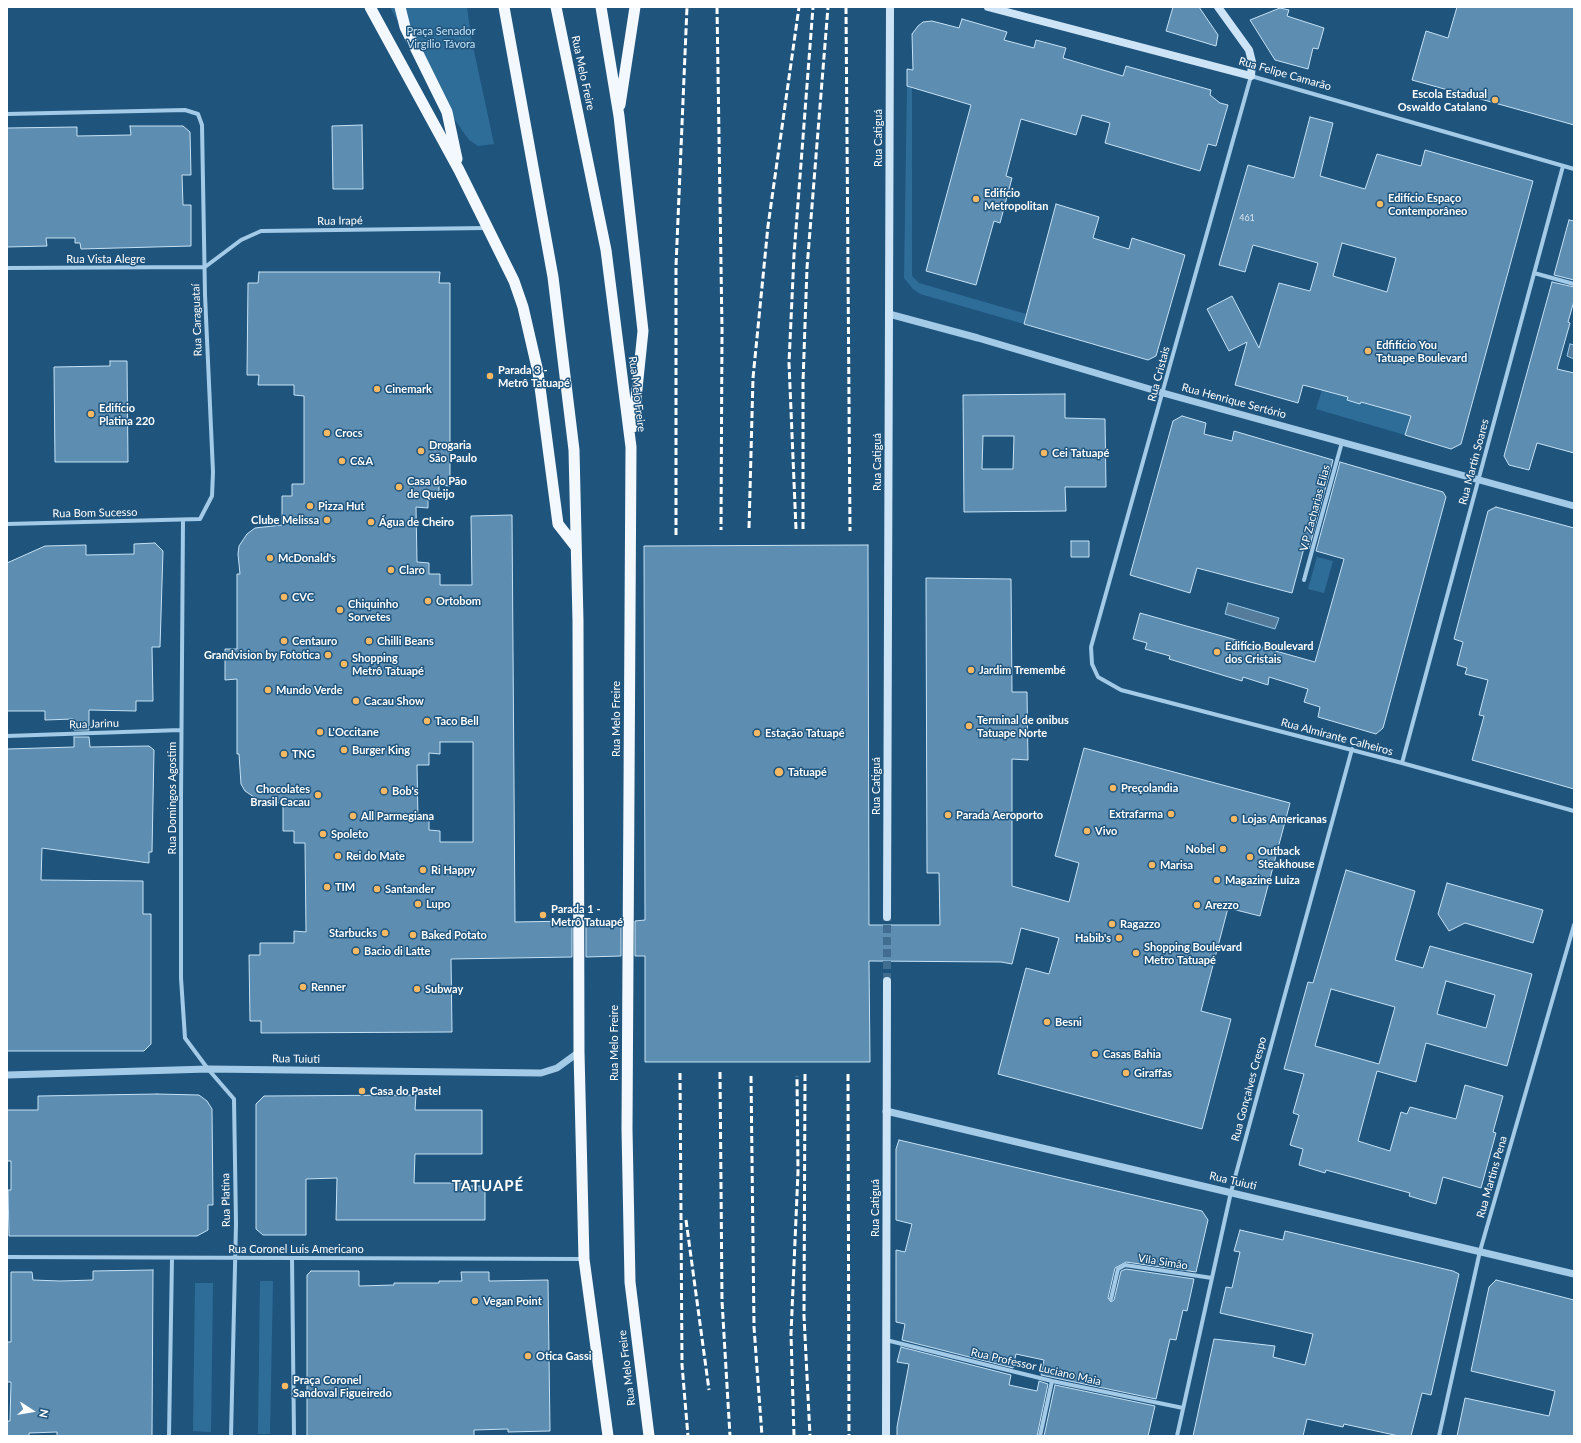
<!DOCTYPE html>
<meta charset="utf-8">
<style>
body{margin:0}
#map{position:relative;width:1581px;height:1443px;overflow:hidden;background:#1f547d;font-family:Lato,sans-serif}
canvas{display:block}
.frame{position:absolute;inset:0;border:8px solid #fff;pointer-events:none}
.north{position:absolute;left:12px;top:1391px;width:40px;height:40px;-webkit-text-stroke:3px #1f547d;paint-order:stroke;rotate:102deg;font-size:11px;font-weight:700;line-height:16px;text-align:center;color:#fff}
.north::after{content:'';display:block;margin:auto;width:14px;height:18px;background:#fff;clip-path:polygon(50% 0,100% 100%,50% 72%,0 100%)}
</style>
<div id="map">
<canvas width="1581" height="1443"></canvas>
<div class="frame"></div>
<div class="north">N</div>
</div>
<script>
const g = document.querySelector('canvas').getContext('2d');
g.lineJoin = 'round';
function fillPath(path, color) { g.fillStyle = color; g.fill(path, 'evenodd'); }
const poly = rows => new Path2D(rows.map(r => 'M' + r).join(''));
function strokePath(path, color, width, dash) { g.strokeStyle = color; g.lineWidth = width; g.lineCap = dash ? 'butt' : 'round'; g.setLineDash(dash || []); g.stroke(path); }
function write(font, color, halo, rows, align = 'center') {
  g.font = font + ' Lato,sans-serif'; g.lineWidth = 3; g.setLineDash([]); g.textBaseline = 'middle'; g.strokeStyle = halo; g.fillStyle = color; for (const [text, x, y, turn = 0] of rows) {
    g.save(); g.translate(x, y); g.rotate((+turn || 0) * Math.PI / 180); g.textAlign = isNaN(turn) ? turn : align; if (halo) g.strokeText(text, 0, 0); g.fillText(text, 0, 0); g.restore();
  }
}
fillPath(poly([
 [390,7,467,7,471,37,494,144,478,146,469,140,450,113],
 [907,86,912,88,912,276,919,283,1026,314,1024,324,920,294,913,289,904,278],
 [1322,390,1348,397,1347,400,1360,404,1361,402,1411,416,1405,435,1316,409],
 [1317,557,1333,561,1324,593,1308,589],
 [260,1281,273,1281,270,1434,258,1434],
 [195,1283,213,1283,211,1432,193,1431]
]), '#2f6d99');
const water = poly([
 [1570,344,1574,345,1574,359,1567,356,1570,344],
 [1228,603,1279,618,1275,629,1225,614,1228,603]
]);
fillPath(water, '#547b99');
strokePath(water, '#96c7e9', 1);
const building = poly([
 [1173,7,1199,7,1218,35,1216,46,1166,31,1173,7],
 [1457,7,1574,7,1574,125,1412,80,1426,31,1448,38,1457,7],
 [1280,8,1289,10,1287,16,1324,28,1318,49,1313,48,1308,69,1275,60,1250,20,1280,8],
 [962,19,1007,32,1004,40,1034,48,1036,40,1066,48,1063,58,1123,76,1126,66,1211,90,1210,95,1220,103,1228,105,1216,146,1208,144,1200,171,1105,143,1110,123,1082,115,1076,135,1021,119,1006,176,1012,178,1000,223,994,221,976,285,926,271,971,105,907,86,907,69,913,70,912,34,918,26,923,22,932,21,959,28,962,19],
 [1310,117,1333,123,1320,176,1365,189,1377,154,1421,166,1425,150,1533,181,1461,444,1451,449,1405,435,1411,416,1361,402,1360,404,1347,400,1348,397,1303,385,1298,403,1235,385,1247,342,1229,351,1207,309,1232,296,1259,348,1279,283,1310,291,1318,263,1253,245,1245,272,1219,265,1248,165,1294,178,1310,117],
 [1342,243,1396,258,1387,292,1333,276,1342,243],
 [362,125,363,189,333,189,332,126,362,125],
 [130,126,183,126,190,132,191,175,182,175,183,205,191,205,191,246,81,249,80,243,75,243,75,238,46,238,47,246,7,247,7,128,77,127,77,136,131,135,130,126],
 [1056,204,1099,217,1093,238,1129,249,1132,238,1185,255,1156,356,1148,360,1024,324,1056,204],
 [1569,220,1574,221,1574,280,1554,275,1569,220],
 [259,272,440,272,439,283,450,283,450,486,439,485,439,496,428,496,428,508,416,507,417,562,429,563,429,574,440,574,440,585,472,585,471,516,512,515,515,922,572,921,572,957,451,959,452,1032,261,1033,261,1021,250,1021,249,955,260,955,260,943,294,943,294,931,306,932,305,843,294,843,294,831,283,831,283,803,265,802,257,799,245,791,241,784,239,754,237,754,237,679,225,680,225,649,237,649,237,574,240,574,238,554,239,546,247,534,255,528,282,525,282,496,292,496,292,484,304,484,304,396,294,395,294,385,258,385,259,375,247,375,248,283,258,283,259,272],
 [440,742,473,742,473,842,440,842,440,831,429,830,429,820,418,820,417,765,429,765,429,753,440,754,440,742],
 [1552,282,1574,287,1574,301,1568,322,1570,323,1557,369,1574,373,1574,453,1537,443,1529,470,1509,465,1504,456,1552,282],
 [110,361,127,361,128,462,55,462,54,367,110,366,110,361],
 [1065,394,1065,418,1105,419,1106,487,1065,487,1066,511,964,512,963,395,1065,394],
 [983,436,1014,436,1013,469,982,469,983,436],
 [1182,416,1206,423,1204,434,1232,441,1234,431,1333,460,1309,549,1304,548,1292,593,1197,568,1190,593,1130,575,1173,421,1182,416],
 [1340,462,1443,492,1446,497,1383,728,1376,734,1318,717,1320,707,1304,702,1308,689,1269,677,1268,685,1243,677,1242,681,1169,659,1170,656,1145,649,1147,643,1133,639,1140,613,1315,662,1344,559,1316,551,1340,462],
 [1496,507,1574,528,1574,789,1472,760,1484,716,1479,715,1488,680,1465,674,1467,668,1457,665,1463,642,1454,639,1488,511,1496,507],
 [1071,541,1089,541,1089,557,1071,557,1071,541],
 [155,543,163,551,160,647,152,647,153,701,136,701,136,711,89,710,89,730,74,730,73,719,45,720,45,711,7,711,7,563,45,546,86,545,86,555,134,554,134,544,155,543],
 [868,545,869,925,940,925,939,873,927,873,926,578,1011,579,1012,692,1027,692,1028,760,1012,759,1012,886,1069,902,1079,863,1055,856,1084,748,1290,803,1260,916,1228,908,1201,1011,1231,1019,1202,1129,998,1074,1026,968,1049,974,1059,938,1021,928,1012,964,1001,962,869,961,870,1062,645,1062,645,956,635,956,635,921,645,920,644,546,868,545],
 [74,737,89,737,90,747,149,746,154,750,152,852,149,852,149,863,42,848,41,880,143,881,143,914,151,914,151,1044,144,1051,7,1051,7,749,74,747,74,737],
 [1346,870,1415,891,1395,960,1423,968,1430,946,1532,974,1507,1066,1426,1043,1416,1082,1377,1071,1358,1141,1390,1151,1401,1112,1407,1114,1410,1107,1456,1119,1465,1085,1503,1096,1493,1132,1496,1133,1481,1188,1443,1177,1436,1204,1409,1196,1410,1193,1326,1170,1325,1173,1299,1165,1303,1149,1290,1145,1299,1115,1293,1113,1304,1074,1284,1069,1308,982,1313,983,1346,870],
 [1446,981,1495,995,1486,1028,1437,1014,1446,981],
 [1331,989,1395,1007,1379,1064,1315,1046,1331,989],
 [1447,883,1543,910,1533,943,1465,923,1449,931,1438,914,1447,883],
 [586,921,621,921,621,956,586,957,586,921],
 [157,1094,199,1095,207,1101,212,1109,213,1205,208,1205,208,1230,197,1236,9,1236,8,1190,11,1190,11,1161,7,1161,7,1110,38,1110,38,1096,157,1094],
 [416,1095,415,1110,482,1110,482,1154,415,1154,414,1183,463,1183,463,1186,485,1186,485,1220,336,1220,337,1178,306,1179,306,1235,263,1235,256,1229,256,1104,264,1096,416,1095],
 [899,1140,1202,1211,1208,1220,1196,1272,1126,1262,1115,1268,1108,1298,1111,1302,1114,1300,1121,1271,1126,1269,1194,1279,1187,1311,1183,1310,1176,1340,1170,1339,1156,1399,1041,1375,1044,1360,1016,1354,1013,1368,902,1340,905,1324,896,1322,896,1250,905,1252,912,1224,896,1220,896,1149,899,1140],
 [1240,1230,1283,1240,1285,1231,1453,1271,1459,1274,1431,1395,1422,1393,1411,1436,1399,1436,1344,1424,1343,1427,1307,1419,1303,1436,1193,1436,1214,1339,1275,1346,1273,1357,1305,1365,1313,1334,1220,1313,1226,1287,1232,1288,1240,1252,1234,1251,1240,1230],
 [153,1270,152,1436,57,1436,57,1432,29,1433,29,1436,7,1436,7,1421,10,1421,11,1382,7,1382,7,1342,11,1342,11,1272,32,1272,33,1280,60,1281,93,1280,93,1271,153,1270],
 [311,1271,359,1271,359,1286,394,1285,394,1283,439,1283,439,1281,462,1281,461,1272,489,1272,489,1281,548,1280,550,1431,508,1432,508,1429,474,1430,474,1436,307,1436,307,1275,311,1271],
 [1496,1280,1574,1300,1574,1436,1457,1436,1465,1398,1549,1416,1555,1391,1471,1371,1489,1287,1496,1280],
 [901,1347,1011,1375,1009,1385,1037,1391,1039,1381,1048,1384,1037,1436,897,1436,897,1427,909,1364,897,1362,901,1347],
 [1055,1385,1155,1406,1148,1436,1044,1436,1055,1385]
]);
fillPath(building, '#5d8db1');
strokePath(building, '#c6e2f5', 1);
strokePath(poly([
 [887,981,887,917]
]), '#416e90', 8, [8, 4]);
strokePath(poly([
 [7,114,185,110,198,114,202,125,205,295,213,472,212,496,200,519,7,524],
 [1574,169,1251,76,1091,647,1092,664,1098,677,1121,690,1402,763,1574,811],
 [205,267,241,240,261,231,485,228],
 [7,268,205,267],
 [1534,273,1574,284],
 [183,520,181,800,181,978,185,1038,208,1069,234,1099,236,1224,231,1436],
 [1304,580,1342,442],
 [7,736,181,730],
 [1402,763,1563,166],
 [7,1257,583,1259],
 [292,1258,294,1436],
 [1111,1299,1118,1269,1125,1265,1212,1278],
 [886,1340,1052,1381,1183,1408],
 [169,1436,172,1258],
 [1040,1436,1052,1381],
 [1177,1436,1231,1192,1352,749],
 [1439,1436,1480,1251,1574,925]
]), '#a3cae7', 4);
strokePath(poly([
 [889,314,978,338,1163,393,1574,506],
 [7,1075,208,1069,541,1073,557,1068,579,1052],
 [886,1111,1574,1274]
]), '#a3cae7', 7);
strokePath(poly([
 [988,7,1251,76,1252,62,1249,50,1218,7],
 [887,917,890,7],
 [886,1436,887,981]
]), '#cde4f6', 8);
strokePath(poly([
 [370,7,459,170,514,281,523,307,538,372,558,524,576,547],
 [400,7,405,27,447,112,457,159],
 [504,7,553,277,574,450,578,621,579,1052,584,1259,608,1436],
 [556,7,606,250,631,447,627,1129,630,1282,649,1436],
 [601,7,619,116,643,331,633,427],
 [620,105,635,7]
]), '#f2f8fe', 11);
strokePath(poly([
 [717,7,722,330,721,530],
 [846,7,850,531],
 [749,528,753,378,768,226,799,7],
 [796,529,789,363,794,255,813,7],
 [803,529,803,382,807,268,828,7],
 [676,535,676,266,687,7],
 [720,1072,722,1301,730,1436],
 [680,1073,682,1365,688,1436],
 [805,1074,804,1316,810,1436],
 [848,1074,849,1436],
 [751,1076,754,1327,762,1436],
 [686,1220,709,1390],
 [794,1436,791,1334,798,1172,797,1076]
]), '#fff', 3, [7, 3]);
for (const [x, y, r, color] of [
 [1495,100,4,"#f5b863"],
 [976,199,4,"#f5b863"],
 [1380,204,4,"#f5b863"],
 [1368,351,4,"#f5b863"],
 [490,376,4,"#f5b863"],
 [377,389,4,"#f5b863"],
 [91,414,4,"#f5b863"],
 [327,433,4,"#f5b863"],
 [421,451,4,"#f5b863"],
 [1044,453,4,"#f5b863"],
 [342,461,4,"#f5b863"],
 [399,487,4,"#f5b863"],
 [310,506,4,"#f5b863"],
 [327,520,4,"#f5b863"],
 [371,522,4,"#f5b863"],
 [270,558,4,"#f5b863"],
 [391,570,4,"#f5b863"],
 [284,597,4,"#f5b863"],
 [428,601,4,"#f5b863"],
 [340,610,4,"#f5b863"],
 [284,641,4,"#f5b863"],
 [369,641,4,"#f5b863"],
 [1217,652,4,"#f5b863"],
 [328,655,4,"#f5b863"],
 [344,664,4,"#f5b863"],
 [971,670,4,"#f5b863"],
 [268,690,4,"#f5b863"],
 [356,701,4,"#f5b863"],
 [427,721,4,"#f5b863"],
 [969,726,4,"#f5b863"],
 [320,732,4,"#f5b863"],
 [757,733,4,"#f5b863"],
 [344,750,4,"#f5b863"],
 [284,754,4,"#f5b863"],
 [779,772,5,"#f5b863"],
 [1113,788,4,"#f5b863"],
 [384,791,4,"#f5b863"],
 [318,795,4,"#f5b863"],
 [1171,814,4,"#f5b863"],
 [948,815,4,"#f5b863"],
 [353,816,4,"#f5b863"],
 [1234,819,4,"#f5b863"],
 [1087,831,4,"#f5b863"],
 [323,834,4,"#f5b863"],
 [1223,849,4,"#f5b863"],
 [338,856,4,"#f5b863"],
 [1250,857,4,"#f5b863"],
 [1152,865,4,"#f5b863"],
 [423,870,4,"#f5b863"],
 [1217,880,4,"#f5b863"],
 [327,887,4,"#f5b863"],
 [377,889,4,"#f5b863"],
 [418,904,4,"#f5b863"],
 [1197,905,4,"#f5b863"],
 [543,915,4,"#f5b863"],
 [1112,924,4,"#f5b863"],
 [385,933,4,"#f5b863"],
 [413,935,4,"#f5b863"],
 [1119,938,4,"#f5b863"],
 [356,951,4,"#f5b863"],
 [1136,953,4,"#f5b863"],
 [303,987,4,"#f5b863"],
 [417,989,4,"#f5b863"],
 [1047,1022,4,"#f5b863"],
 [1095,1054,4,"#f5b863"],
 [1126,1073,4,"#f5b863"],
 [362,1091,4,"#f5b863"],
 [475,1301,4,"#f5b863"],
 [528,1356,4,"#f5b863"],
 [285,1386,4,"#f5b863"]
]) { const dot = new Path2D(); dot.arc(x, y, r, 0, 2 * Math.PI); g.fillStyle = color; g.fill(dot); strokePath(dot, '#1f547d', 1.5); }
write('9px', '#d6e2ec', null, [
 ["461",1247,218]
]);
write('11px', '#c6e2f5', '#1f547d', [
 ["Praça Senador",441,31],
 ["Virgílio Távora",441,44]
]);
write('11px', '#fff', '#1f547d', [
 ["Rua Melo Freire",583,73,78],
 ["Rua Felipe Camarão",1285,74,16],
 ["Rua Catiguá",878,138,-90],
 ["Rua Irapé",340,221,-1],
 ["Rua Vista Alegre",106,259],
 ["Rua Caraguataí",197,320,-92],
 ["Rua Cristais",1159,374,-75],
 ["Rua Melo Freire",637,394,83],
 ["Rua Henrique Sertório",1234,401,15],
 ["Rua Catiguá",877,462,-90],
 ["Rua Martin Soares",1474,462,-75],
 ["V.P Zacharias Elias",1315,508,-75],
 ["Rua Bom Sucesso",95,513,-1],
 ["Rua Melo Freire",616,719,-90],
 ["Rua Jarinu",94,724,-2],
 ["Rua Almirante Calheiros",1337,737,15],
 ["Rua Catiguá",876,786,-90],
 ["Rua Domingos Agostim",172,798,-90],
 ["Rua Melo Freire",614,1043,-90],
 ["Rua Tuiuti",296,1059,1],
 ["Rua Gonçalves Crespo",1249,1089,-75],
 ["Rua Martins Pena",1492,1177,-74],
 ["Rua Tuiuti",1233,1181,13],
 ["Rua Platina",226,1200,-91],
 ["Rua Catiguá",875,1208,-90],
 ["Rua Coronel Luis Americano",296,1249],
 ["Vila Simão",1163,1262,9],
 ["Rua Professor Luciano Maia",1036,1367,13],
 ["Rua Melo Freire",627,1368,-97]
]);
write('bold 11px', '#fff', '#1f547d', [
 ["Escola Estadual",1487,94,"right"],
 ["Oswaldo Catalano",1487,107,"right"],
 ["Edifício",984,193],
 ["Metropolitan",984,206],
 ["Edifício Espaço",1388,198],
 ["Contemporâneo",1388,211],
 ["Edfifício You",1376,345],
 ["Tatuape Boulevard",1376,358],
 ["Parada 3 -",498,370],
 ["Metrô Tatuapé",498,383],
 ["Cinemark",385,389],
 ["Edifício",99,408],
 ["Platina 220",99,421],
 ["Crocs",335,433],
 ["Drogaria",429,445],
 ["São Paulo",429,458],
 ["Cei Tatuapé",1052,453],
 ["C&A",350,461],
 ["Casa do Pão",407,481],
 ["de Queijo",407,494],
 ["Pizza Hut",318,506],
 ["Clube Melissa",319,520,"right"],
 ["Água de Cheiro",379,522],
 ["McDonald's",278,558],
 ["Claro",399,570],
 ["CVC",292,597],
 ["Ortobom",436,601],
 ["Chiquinho",348,604],
 ["Sorvetes",348,617],
 ["Centauro",292,641],
 ["Chilli Beans",377,641],
 ["Edifício Boulevard",1225,646],
 ["dos Cristais",1225,659],
 ["Grandvision by Fototica",320,655,"right"],
 ["Shopping",352,658],
 ["Metrô Tatuapé",352,671],
 ["Jardim Tremembé",979,670],
 ["Mundo Verde",276,690],
 ["Cacau Show",364,701],
 ["Terminal de onibus",977,720],
 ["Tatuape Norte",977,733],
 ["Taco Bell",435,721],
 ["L'Occitane",328,732],
 ["Estação Tatuapé",765,733],
 ["Burger King",352,750],
 ["TNG",292,754],
 ["Tatuapé",788,772],
 ["Preçolandia",1121,788],
 ["Chocolates",310,789,"right"],
 ["Brasil Cacau",310,802,"right"],
 ["Bob's",392,791],
 ["Extrafarma",1163,814,"right"],
 ["Parada Aeroporto",956,815],
 ["All Parmegiana",361,816],
 ["Lojas Americanas",1242,819],
 ["Vivo",1095,831],
 ["Spoleto",331,834],
 ["Nobel",1215,849,"right"],
 ["Outback",1258,851],
 ["Steakhouse",1258,864],
 ["Rei do Mate",346,856],
 ["Marisa",1160,865],
 ["Ri Happy",431,870],
 ["Magazine Luiza",1225,880],
 ["TIM",335,887],
 ["Santander",385,889],
 ["Lupo",426,904],
 ["Arezzo",1205,905],
 ["Parada 1 -",551,909],
 ["Metrô Tatuapé",551,922],
 ["Ragazzo",1120,924],
 ["Starbucks",377,933,"right"],
 ["Baked Potato",421,935],
 ["Habib's",1111,938,"right"],
 ["Shopping Boulevard",1144,947],
 ["Metro Tatuapé",1144,960],
 ["Bacio di Latte",364,951],
 ["Renner",311,987],
 ["Subway",425,989],
 ["Besni",1055,1022],
 ["Casas Bahia",1103,1054],
 ["Giraffas",1134,1073],
 ["Casa do Pastel",370,1091],
 ["Vegan Point",483,1301],
 ["Otica Gassi",536,1356],
 ["Praça Coronel",293,1380],
 ["Sandoval Figueiredo",293,1393]
], 'left');
g.letterSpacing = '1px';
write('bold 15px', '#fff', '#1f547d', [
 ["TATUAPÉ",488,1186]
]);
g.letterSpacing = '0px';
</script>
